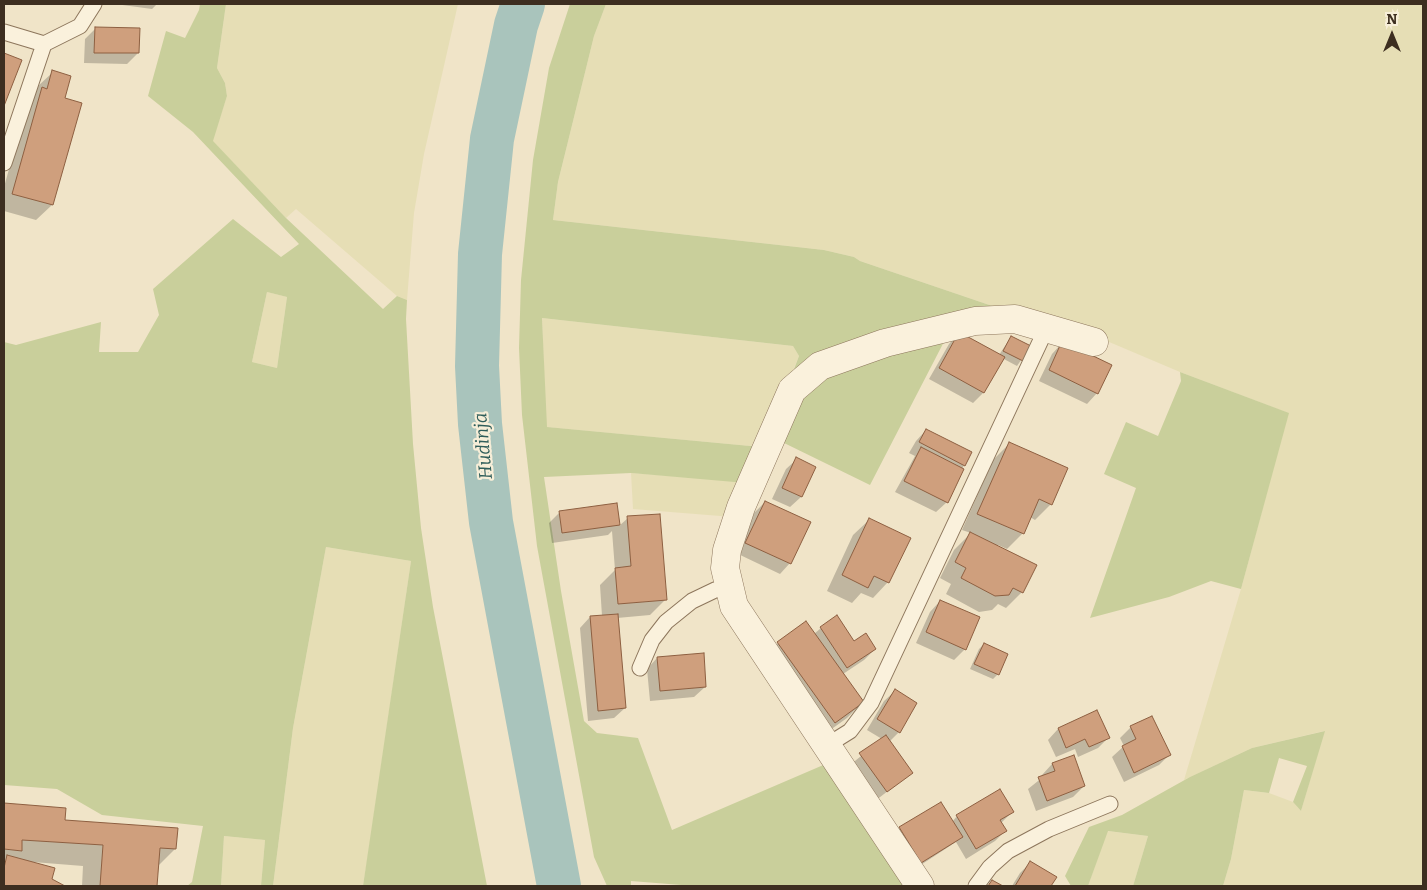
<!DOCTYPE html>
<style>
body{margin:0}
#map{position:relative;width:1427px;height:890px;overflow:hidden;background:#f0e4c8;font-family:Bitter,serif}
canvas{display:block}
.frame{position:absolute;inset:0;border:5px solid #3d2e20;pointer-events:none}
.north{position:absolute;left:1367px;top:10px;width:50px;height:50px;-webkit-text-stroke:4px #f7eed8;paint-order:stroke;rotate:0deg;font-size:14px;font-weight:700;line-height:20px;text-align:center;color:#3d2e20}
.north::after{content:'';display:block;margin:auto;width:18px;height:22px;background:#3d2e20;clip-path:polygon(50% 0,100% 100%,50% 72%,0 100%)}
</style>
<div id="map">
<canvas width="1427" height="890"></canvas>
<div class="frame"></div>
<div class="north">N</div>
</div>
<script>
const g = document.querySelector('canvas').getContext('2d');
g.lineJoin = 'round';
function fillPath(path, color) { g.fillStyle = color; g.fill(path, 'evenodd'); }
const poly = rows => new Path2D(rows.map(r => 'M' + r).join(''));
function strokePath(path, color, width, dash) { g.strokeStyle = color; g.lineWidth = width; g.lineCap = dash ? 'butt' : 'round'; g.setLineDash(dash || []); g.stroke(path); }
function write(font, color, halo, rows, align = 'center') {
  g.font = font + ' Bitter,serif'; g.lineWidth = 4.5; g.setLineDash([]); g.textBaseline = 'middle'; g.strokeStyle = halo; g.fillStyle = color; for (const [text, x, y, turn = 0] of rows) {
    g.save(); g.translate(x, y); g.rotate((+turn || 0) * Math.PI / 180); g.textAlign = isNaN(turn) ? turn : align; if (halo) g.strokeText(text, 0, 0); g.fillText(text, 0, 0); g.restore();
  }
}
fillPath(poly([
 [226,4,458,4,424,154,414,213,407,300,397,296,296,209,286,218,212,141,227,96,225,83,217,68],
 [606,4,1423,4,1423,886,1223,886,1231,859,1244,790,1269,793,1293,802,1301,811,1324,731,1252,748,1184,780,1241,589,1288,413,1180,372,1095,336,1010,312,860,261,854,257,824,250,553,220,558,182,594,36],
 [267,292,287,297,277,368,252,362],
 [542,318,793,346,799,356,761,447,546,427],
 [631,473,729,480,746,483,733,517,633,509],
 [326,547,411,561,368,856,363,886,273,886,293,728],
 [1107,831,1148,836,1133,886,1088,886],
 [224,836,265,840,261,886,221,886]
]), '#e6deb5');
fillPath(poly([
 [200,4,226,4,217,68,225,83,227,96,213,141,286,218,383,309,397,296,407,300,406,319,413,444,421,528,433,607,487,886,363,886,411,561,326,547,293,728,273,886,261,886,265,840,224,836,221,886,187,886,192,882,203,826,102,815,57,789,4,785,4,342,16,345,101,322,99,352,138,352,159,315,153,289,233,219,281,257,299,244,193,132,148,96,166,31,185,38,199,10],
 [267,292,287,297,277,368,252,362],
 [570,4,606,4,594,36,558,182,553,220,824,250,854,257,860,261,1010,312,788,385,799,356,793,346,542,318,547,427,761,447,746,483,631,473,544,477,561,591,584,721,597,733,638,738,672,830,828,763,913,886,694,886,631,881,631,886,607,886,594,857,537,546,522,415,519,348,521,280,533,160,549,68],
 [948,334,870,485,780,441,803,386],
 [1180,372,1289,413,1241,589,1211,581,1169,597,1090,618,1136,488,1104,474,1126,422,1158,436,1181,381],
 [1325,731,1301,811,1293,802,1307,766,1279,758,1269,793,1244,790,1231,859,1223,886,1133,886,1148,836,1108,831,1088,886,1071,886,1065,876,1089,827,1122,815,1190,777,1252,748]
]), '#c9cf9b');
fillPath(poly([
 [115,4,157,4,152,9],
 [95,29,138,53,127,64,84,63,85,39],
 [53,72,63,99,52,205,36,220,4,211,4,187,27,105,34,97,37,87],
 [959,333,999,355,1011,337,1030,347,1017,366,1002,358,983,393,973,403,929,379,949,344],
 [1062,343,1097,393,1087,404,1039,381,1052,354],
 [926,430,964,465,947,502,936,512,895,492,915,456,909,453,916,441],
 [1009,444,1051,504,1035,520,1030,517,1023,533,1007,549,998,545,998,547,1022,592,1006,608,998,604,992,610,979,612,946,594,951,584,940,578,954,550,971,533,962,530,993,460],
 [797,459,815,467,801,497,790,507,772,499,786,469],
 [765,502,790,563,780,574,736,553,754,513],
 [616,504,619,526,628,518,666,599,650,615,617,618,625,708,614,718,588,721,580,628,590,617,602,616,600,585,615,570,612,531,608,535,552,543,549,523,560,512],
 [869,520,888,582,873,598,861,593,852,603,827,591,853,535],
 [940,601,965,649,954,660,916,643,930,612],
 [821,628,854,643,875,649,864,660,843,674,863,702,847,718,819,738,762,658,778,643,814,634],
 [984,644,1007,655,998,674,993,679,970,669,979,649],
 [657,658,705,687,694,697,650,701,647,669],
 [895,691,899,732,889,742,911,773,875,801,850,765,882,739,867,730,884,701],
 [1097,712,1108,738,1098,748,1078,757,1075,749,1056,757,1048,740,1058,729],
 [1131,727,1169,755,1159,765,1124,782,1112,757,1124,746,1120,738],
 [1073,757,1084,786,1073,797,1036,811,1028,789,1043,777,1042,775,1052,764],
 [4,805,64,809,64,821,175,849,157,867,156,886,82,886,83,866,33,862,50,880,63,886,4,886],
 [1012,812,1001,823,1005,831,995,841,966,859,956,842,910,872,889,838,900,828,952,822,957,816],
 [1031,862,1055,877,1049,886,1012,886,1020,873]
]), '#0003');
strokePath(poly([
 [523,4,516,25,492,139,480,254,477,366,480,424,491,522,559,886]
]), '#a9c4bc', 44);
const building = poly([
 [95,27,140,28,139,53,94,53,95,27],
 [4,53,22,60,4,106,4,53],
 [52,70,71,76,65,98,82,103,53,205,12,194,42,87,47,89,52,70],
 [959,332,1005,357,984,393,939,368,959,332],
 [1011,336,1031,346,1023,361,1003,351,1011,336],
 [1062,341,1112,365,1098,394,1049,370,1062,341],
 [926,429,972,452,965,466,919,442,926,429],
 [1009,442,1068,468,1052,505,1039,499,1024,534,977,514,1009,442],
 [921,447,964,469,948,503,904,481,921,447],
 [796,457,816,467,802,497,782,488,796,457],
 [765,501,811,522,791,564,745,543,765,501],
 [617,503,620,525,562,533,559,511,617,503],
 [660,514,667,600,618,604,615,568,631,566,627,516,660,514],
 [869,518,911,538,889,583,874,576,868,588,842,575,869,518],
 [970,532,1037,565,1023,593,1013,588,1009,595,995,596,961,578,966,568,955,562,970,532],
 [940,600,980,617,966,650,926,632,940,600],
 [618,614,626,708,598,711,590,616,618,614],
 [837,615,854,641,866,633,876,649,847,668,820,627,837,615],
 [806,621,864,702,835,723,777,642,806,621],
 [984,643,1008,654,999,675,974,664,984,643],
 [704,653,706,687,660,691,657,657,704,653],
 [895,689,917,703,900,733,877,719,895,689],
 [1097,710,1110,738,1089,747,1085,739,1066,748,1058,728,1097,710],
 [1152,716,1171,755,1134,773,1122,746,1136,739,1130,726,1152,716],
 [886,735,913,773,887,792,859,753,886,735],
 [1074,755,1085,786,1047,801,1038,777,1055,771,1052,763,1074,755],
 [1000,789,1014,812,1000,820,1007,831,976,849,956,815,1000,789],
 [941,802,963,837,921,863,899,827,941,802],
 [4,803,66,808,65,820,178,828,176,849,160,848,157,886,100,886,103,845,22,840,22,851,4,849,4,803],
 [7,855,55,868,52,879,65,886,4,886,4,868,7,855],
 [1030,861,1057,877,1051,886,1015,886,1030,861],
 [992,880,1003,886,988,886,992,880]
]);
fillPath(building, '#cf9f7d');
strokePath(building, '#8d5f41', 1);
const lane = poly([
 [4,32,44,44,4,163],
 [44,44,80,26,94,4],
 [640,668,652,640,666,622,692,601,715,590,729,588],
 [826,746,850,731,871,703,1047,327],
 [976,886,990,867,1008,851,1049,829,1110,804]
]);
const street = poly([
 [920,886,734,606,725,568,727,550,741,507,792,390,820,366,885,343,975,321,1015,319,1094,342]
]);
strokePath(lane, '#8d765c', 17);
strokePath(street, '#8d765c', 29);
strokePath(lane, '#faf1dc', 15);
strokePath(street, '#faf1dc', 28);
write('italic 18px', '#2f5d5a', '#f7eed8', [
 ["Hudinja",484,446,-95]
]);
</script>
